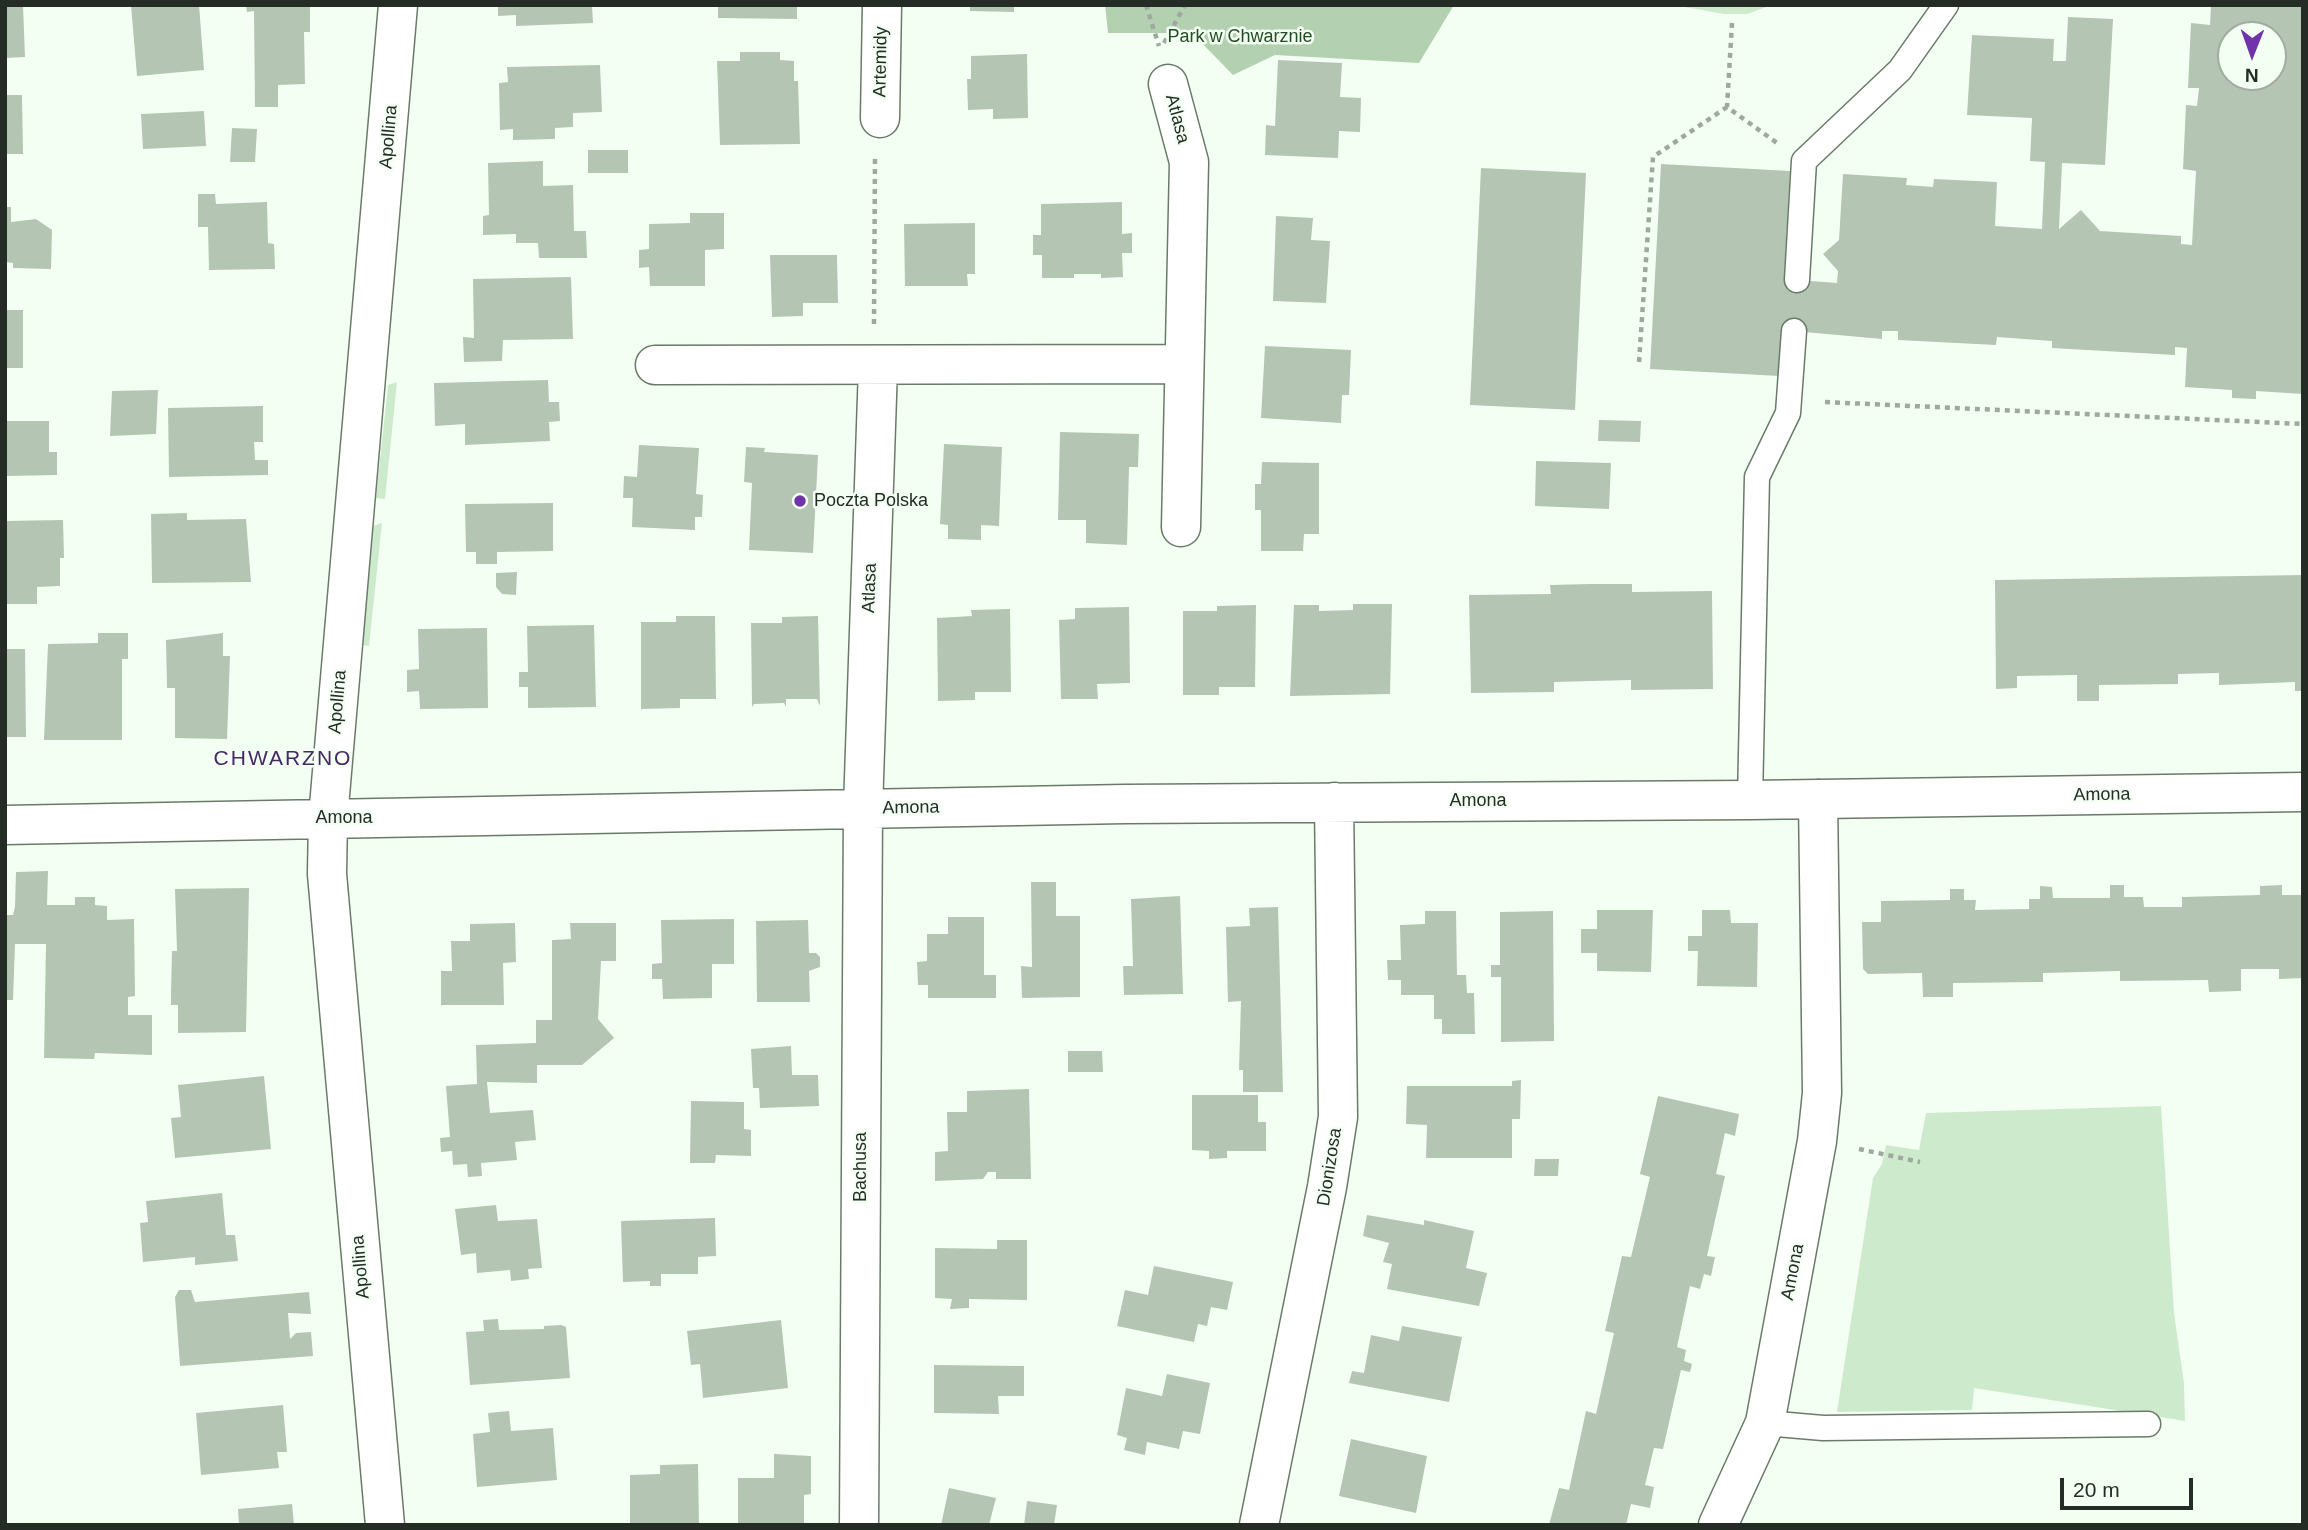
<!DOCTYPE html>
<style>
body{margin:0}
#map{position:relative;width:2308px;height:1530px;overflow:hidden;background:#f4fff3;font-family:Helvetica,sans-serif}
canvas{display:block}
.frame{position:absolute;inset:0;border:7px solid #252c25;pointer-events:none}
.north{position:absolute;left:2217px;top:21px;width:70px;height:70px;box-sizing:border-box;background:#f4fff3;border:2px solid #a1aba1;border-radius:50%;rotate:181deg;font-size:19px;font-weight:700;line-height:28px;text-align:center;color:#252c25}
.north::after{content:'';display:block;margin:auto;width:24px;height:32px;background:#7033a9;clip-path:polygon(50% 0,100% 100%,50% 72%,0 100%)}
.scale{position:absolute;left:2060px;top:1478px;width:133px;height:32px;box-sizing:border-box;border:4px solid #252c25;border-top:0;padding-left:9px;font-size:21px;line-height:24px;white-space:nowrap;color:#252c25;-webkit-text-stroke:5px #f4fff3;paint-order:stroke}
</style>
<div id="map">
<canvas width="2308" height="1530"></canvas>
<div class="frame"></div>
<div class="north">N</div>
<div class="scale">20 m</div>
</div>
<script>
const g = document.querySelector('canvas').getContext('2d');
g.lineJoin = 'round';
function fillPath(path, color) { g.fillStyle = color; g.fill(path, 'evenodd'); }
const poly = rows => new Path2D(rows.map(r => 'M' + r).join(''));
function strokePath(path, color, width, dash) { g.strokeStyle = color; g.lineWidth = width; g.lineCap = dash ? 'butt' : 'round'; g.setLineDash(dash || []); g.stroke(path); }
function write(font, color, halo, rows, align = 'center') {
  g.font = font + ' Helvetica,sans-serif'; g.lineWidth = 5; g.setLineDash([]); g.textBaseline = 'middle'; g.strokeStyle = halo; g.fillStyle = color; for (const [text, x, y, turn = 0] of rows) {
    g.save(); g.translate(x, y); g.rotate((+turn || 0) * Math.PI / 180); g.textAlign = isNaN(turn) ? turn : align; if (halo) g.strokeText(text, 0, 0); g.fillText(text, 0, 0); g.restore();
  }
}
fillPath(poly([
 [1673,5,1772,5,1747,14,1724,14],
 [397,382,385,499,376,498,388,385],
 [382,523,369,646,361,645,373,526],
 [2161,1106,2174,1313,2184,1383,2185,1421,1974,1388,1972,1410,1837,1412,1873,1178,1882,1164,1886,1145,1919,1150,1926,1113]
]), '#ceeacc');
fillPath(poly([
 [1105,5,1454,5,1419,63,1275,55,1233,75,1192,33,1108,33]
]), '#b3d1b1');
fillPath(poly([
 [5,5,23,5,25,57,5,58],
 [131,5,199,5,204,70,137,76],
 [246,5,310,5,310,32,304,32,305,84,278,85,278,107,255,107,254,11,247,12],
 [498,5,592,5,593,23,516,26,516,15,498,16],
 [718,5,797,5,797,19,718,18],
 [970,5,1014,5,1014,12,970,11],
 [2211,5,2303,5,2303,394,2256,391,2256,399,2232,398,2232,390,2185,387,2187,348,2175,347,2175,355,2052,348,2052,341,1997,337,1996,345,1898,340,1898,331,1882,331,1882,339,1782,330,1779,376,1650,369,1661,164,1790,171,1784,279,1837,283,1838,271,1823,254,1839,240,1843,174,1907,178,1906,185,1933,187,1934,179,1997,182,1995,226,2042,229,2045,162,2030,161,2032,118,1967,115,1972,35,2054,39,2053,61,2066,61,2068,17,2113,19,2105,165,2062,163,2059,229,2081,210,2100,231,2181,236,2181,244,2192,245,2196,171,2183,169,2186,105,2197,106,2199,88,2188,88,2191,23,2210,25],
 [2231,35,2273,35,2273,77,2231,77],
 [740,52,780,52,780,60,794,61,794,81,798,81,800,144,720,145,717,61,740,61],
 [1027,54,1028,118,993,119,993,109,968,110,967,79,971,79,971,56],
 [1278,60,1342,63,1340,97,1361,98,1360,132,1339,131,1338,158,1265,155,1266,125,1275,126],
 [600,65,602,112,573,113,573,127,555,128,555,139,513,140,513,129,500,130,499,83,508,82,507,67],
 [5,95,22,95,23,154,5,154],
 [204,111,206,146,143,149,141,114],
 [232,128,257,129,255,162,230,162],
 [588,150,628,150,628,173,588,173],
 [543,161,543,186,573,185,574,231,586,231,587,258,539,258,538,243,516,243,516,234,483,235,483,216,489,215,488,163],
 [1481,168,1586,173,1575,410,1470,405],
 [198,194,215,194,216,204,267,202,268,243,274,244,275,269,209,270,208,227,198,227],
 [1122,202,1122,234,1132,233,1132,253,1122,253,1123,277,1101,278,1101,274,1074,274,1074,278,1042,278,1042,255,1033,255,1033,235,1041,235,1041,204],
 [5,207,11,207,11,222,36,219,52,230,51,269,13,268,13,263,5,262],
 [690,213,724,213,724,249,705,250,705,286,650,286,649,267,639,268,639,250,649,249,649,224,690,223],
 [1276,216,1313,218,1311,240,1330,241,1326,303,1273,301],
 [975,223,975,274,967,274,968,286,905,286,904,224],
 [770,255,837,255,838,303,803,303,803,316,772,317],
 [571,277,573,339,503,340,502,361,464,362,463,337,474,338,473,279],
 [5,310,23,310,23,368,5,368],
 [1265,346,1351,350,1349,395,1342,395,1341,423,1261,418],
 [548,380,549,402,559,402,560,421,549,422,550,441,465,445,465,424,435,426,434,383],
 [158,390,156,434,110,436,112,391],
 [263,406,263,442,254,442,255,460,268,460,268,475,169,477,168,408],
 [1599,420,1641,421,1640,442,1598,441],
 [5,421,49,421,49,452,57,452,57,475,5,476],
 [1060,432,1139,434,1138,467,1129,467,1127,545,1086,543,1086,520,1058,520],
 [944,444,1002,447,999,526,981,525,981,540,948,539,948,525,940,524],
 [639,445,699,448,696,494,703,495,702,517,695,517,695,530,632,527,633,498,623,498,624,476,637,477],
 [746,447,765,448,764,452,818,455,813,553,749,550,752,483,744,482],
 [1536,461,1611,463,1609,509,1535,506],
 [1262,462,1319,463,1319,534,1304,534,1303,551,1261,551,1261,510,1255,510,1255,484,1261,484],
 [553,503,553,551,497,552,497,564,476,564,476,552,466,552,465,504],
 [187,513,187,520,246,519,251,582,152,583,151,514],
 [63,520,64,558,60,558,60,586,37,587,37,604,5,604,5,521],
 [517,572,516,595,502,594,496,587,496,573],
 [2303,575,2303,691,2295,691,2295,682,2219,685,2219,673,2178,674,2178,684,2099,685,2099,701,2077,701,2077,675,2017,676,2017,688,1996,689,1995,580],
 [1591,584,1632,584,1632,592,1712,591,1713,689,1631,690,1631,680,1554,682,1554,692,1471,693,1469,595,1551,594,1550,585],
 [1353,604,1392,604,1390,694,1290,696,1294,605,1319,605,1319,611,1353,610],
 [1256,605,1255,687,1219,687,1219,695,1183,695,1183,611,1217,611,1217,606],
 [1129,607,1130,683,1097,684,1098,699,1061,699,1059,620,1075,619,1075,608],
 [1010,609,1011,692,975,692,975,700,938,701,937,618,972,616,971,610],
 [676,616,715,616,716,699,680,699,680,708,641,709,641,622,676,622],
 [818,616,820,706,817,699,786,699,786,707,784,703,754,704,752,707,751,623,782,623,782,617],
 [594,625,596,707,528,708,528,687,519,687,519,672,528,672,527,626],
 [487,628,488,708,420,709,419,691,407,692,407,670,419,669,418,629],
 [98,633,128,633,128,659,122,659,122,740,44,740,48,644,98,643],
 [223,633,223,656,230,656,227,739,175,738,175,688,167,688,166,640],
 [5,649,25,649,26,737,5,737],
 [48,871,47,905,75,905,75,897,95,897,95,905,107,906,107,920,134,919,135,996,128,997,128,1015,152,1015,152,1055,95,1053,94,1059,44,1058,46,944,15,944,13,1000,5,1000,5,915,13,915,15,907,16,872],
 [1031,882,1056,882,1056,916,1080,916,1080,997,1022,998,1021,966,1032,967],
 [2110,885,2124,885,2124,897,2143,897,2144,907,2182,907,2182,897,2260,895,2260,886,2282,885,2282,895,2301,895,2303,978,2279,979,2279,969,2241,969,2241,991,2209,992,2208,980,2120,981,2120,971,2043,973,2043,982,1953,983,1953,997,1923,997,1922,973,1868,974,1863,969,1862,922,1881,922,1881,901,1950,900,1950,889,1964,889,1964,900,1976,900,1975,910,2029,909,2029,899,2040,899,2040,886,2052,887,2053,898,2110,898],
 [249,888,246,1032,178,1033,178,1005,171,1005,171,993,172,951,177,951,175,889],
 [1180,896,1183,994,1124,995,1123,966,1133,966,1131,899],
 [1278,907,1283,1092,1243,1092,1243,1070,1239,1070,1241,1001,1228,1002,1226,927,1250,926,1249,908],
 [1597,910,1653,910,1651,972,1597,971,1597,953,1581,953,1581,929,1597,929],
 [1702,910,1730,910,1731,923,1758,923,1757,987,1697,986,1698,951,1688,951,1688,936,1702,936],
 [1425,911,1456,911,1457,975,1466,975,1467,993,1474,993,1475,1034,1442,1034,1442,1019,1434,1019,1434,995,1401,995,1401,980,1388,980,1387,960,1401,960,1400,925,1425,924],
 [1553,911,1554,1041,1501,1042,1501,977,1491,977,1491,965,1500,965,1500,912],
 [948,917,984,917,984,975,996,975,996,998,928,998,928,985,918,985,917,962,927,961,927,934,948,934],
 [734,919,734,964,712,964,712,998,663,999,662,979,652,979,652,964,662,963,661,920],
 [808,920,809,953,816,953,820,957,820,967,809,971,810,1002,757,1002,756,921],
 [515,923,516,962,503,963,504,1005,441,1005,441,971,452,971,451,941,470,941,470,924],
 [570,923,616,923,616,961,601,961,598,1019,614,1038,582,1065,537,1065,537,1083,487,1082,490,1113,533,1110,536,1140,515,1142,517,1160,481,1163,482,1176,468,1177,467,1164,453,1165,452,1151,441,1152,440,1138,450,1137,446,1086,477,1084,476,1045,536,1043,536,1020,552,1020,552,940,571,939],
 [791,1046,792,1075,818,1075,819,1106,760,1108,759,1088,753,1088,751,1049],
 [1068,1051,1102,1051,1103,1072,1068,1072],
 [264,1076,271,1149,175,1158,171,1118,181,1117,178,1085],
 [1521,1080,1520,1119,1512,1119,1512,1158,1426,1158,1427,1125,1406,1124,1407,1086,1512,1086,1512,1081],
 [1029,1089,1031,1179,996,1179,996,1172,988,1172,983,1179,935,1181,935,1152,948,1151,947,1112,967,1112,967,1091],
 [1192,1095,1258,1095,1258,1122,1266,1122,1266,1151,1227,1151,1227,1158,1209,1159,1209,1151,1192,1150],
 [1658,1096,1739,1114,1735,1136,1725,1133,1716,1174,1725,1176,1707,1256,1715,1257,1711,1276,1704,1274,1700,1289,1690,1286,1677,1347,1686,1350,1684,1361,1692,1364,1690,1372,1681,1370,1663,1449,1654,1448,1645,1485,1654,1487,1650,1508,1631,1504,1626,1525,1549,1525,1559,1488,1569,1490,1586,1411,1596,1414,1614,1333,1605,1331,1622,1256,1631,1257,1650,1177,1640,1174],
 [691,1101,744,1102,744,1129,751,1130,751,1156,716,1155,715,1163,690,1163],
 [1535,1159,1559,1159,1558,1176,1534,1176],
 [222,1193,226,1235,235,1235,238,1261,195,1265,195,1257,143,1262,140,1223,148,1222,146,1201],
 [496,1205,498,1221,537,1219,542,1268,528,1269,529,1279,511,1281,510,1270,477,1273,476,1253,461,1255,455,1209],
 [1367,1215,1424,1225,1424,1220,1474,1231,1466,1268,1487,1273,1479,1306,1387,1289,1392,1264,1383,1262,1389,1243,1363,1236],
 [715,1218,716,1256,698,1257,698,1274,661,1274,661,1286,650,1286,650,1281,623,1282,621,1221],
 [997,1240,1027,1240,1027,1300,969,1299,969,1308,950,1309,952,1299,935,1298,935,1248,997,1249],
 [1154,1266,1233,1282,1227,1310,1211,1307,1207,1326,1198,1324,1194,1342,1117,1326,1125,1290,1148,1295],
 [179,1290,191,1290,195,1302,309,1292,311,1314,288,1313,290,1339,296,1333,311,1332,313,1356,180,1366,175,1297],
 [498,1319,499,1330,544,1329,544,1326,561,1325,566,1327,570,1378,470,1385,466,1332,484,1331,483,1320],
 [781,1320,788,1388,703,1398,700,1364,691,1365,687,1331],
 [1402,1326,1462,1337,1449,1402,1349,1383,1352,1371,1364,1373,1371,1335,1399,1341],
 [934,1365,1024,1366,1024,1396,998,1396,999,1414,934,1413],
 [1167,1374,1210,1383,1200,1434,1183,1431,1179,1449,1147,1442,1145,1455,1124,1450,1127,1438,1117,1435,1126,1388,1162,1396],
 [283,1405,287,1452,277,1452,279,1468,201,1475,196,1413],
 [509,1411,511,1431,553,1428,557,1480,477,1487,473,1434,490,1432,488,1413],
 [1351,1439,1427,1456,1416,1513,1339,1496],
 [774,1454,811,1456,811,1494,804,1495,804,1525,738,1525,738,1478,774,1478],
 [698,1464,699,1525,630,1525,630,1475,660,1474,660,1465],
 [949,1488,996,1498,989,1525,941,1525],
 [1027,1501,1057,1505,1054,1525,1024,1525],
 [292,1504,294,1525,239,1525,238,1509]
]), '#b4c5b3');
const service = poly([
 [1797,280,1804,161,1900,70,1946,5],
 [1750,800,1757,477,1788,413,1794,331],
 [1765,1423,1823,1428,2148,1424]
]);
const minor = poly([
 [1168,84,1189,162,1181,527],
 [880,118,882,5],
 [655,365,1184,364],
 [5,825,1125,804,1750,800,2303,792],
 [385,1525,327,874,328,818,398,5],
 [859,1525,863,808,878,367],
 [1259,1525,1327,1187,1338,1117,1334,802],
 [1718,1525,1765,1423,1817,1141,1822,1093,1818,799]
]);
strokePath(service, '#6a7a69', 27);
strokePath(minor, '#6a7a69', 41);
strokePath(poly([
 [1146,5,1159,46],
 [1732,23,1727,107,1777,143],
 [1164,43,1185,5],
 [874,324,875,158],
 [1639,362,1653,157,1727,107],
 [1825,402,2303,424],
 [1859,1149,1920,1162]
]), '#9ea89e', 4.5, [5, 5]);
strokePath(service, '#fff', 24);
strokePath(minor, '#fff', 38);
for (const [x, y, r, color] of [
 [800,501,7,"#7033a9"]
]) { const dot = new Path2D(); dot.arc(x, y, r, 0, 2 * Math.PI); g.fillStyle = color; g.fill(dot); strokePath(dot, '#f4fff3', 2.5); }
write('18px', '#224c22', '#f4fff3', [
 ["Park w Chwarznie",1240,37]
]);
write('18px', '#252c25', '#f4fff3', [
 ["Artemidy",881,62,-89],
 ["Atlasa",1177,119,75],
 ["Apollina",389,137,-85],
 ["Atlasa",870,588,-88],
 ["Apollina",338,702,-85],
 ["Amona",2102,795,-1],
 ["Amona",1478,801],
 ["Amona",911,808,-1],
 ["Amona",344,818],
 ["Bachusa",861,1167,-90],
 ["Dionizosa",1330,1167,-81],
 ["Apollina",361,1267,-95],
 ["Amona",1793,1272,-79]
]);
write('18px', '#252c25', '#f4fff3', [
 ["Poczta Polska",814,501]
], 'left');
g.letterSpacing = '2px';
write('21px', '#452963', '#f4fff3', [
 ["CHWARZNO",283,759]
]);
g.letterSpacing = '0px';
</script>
